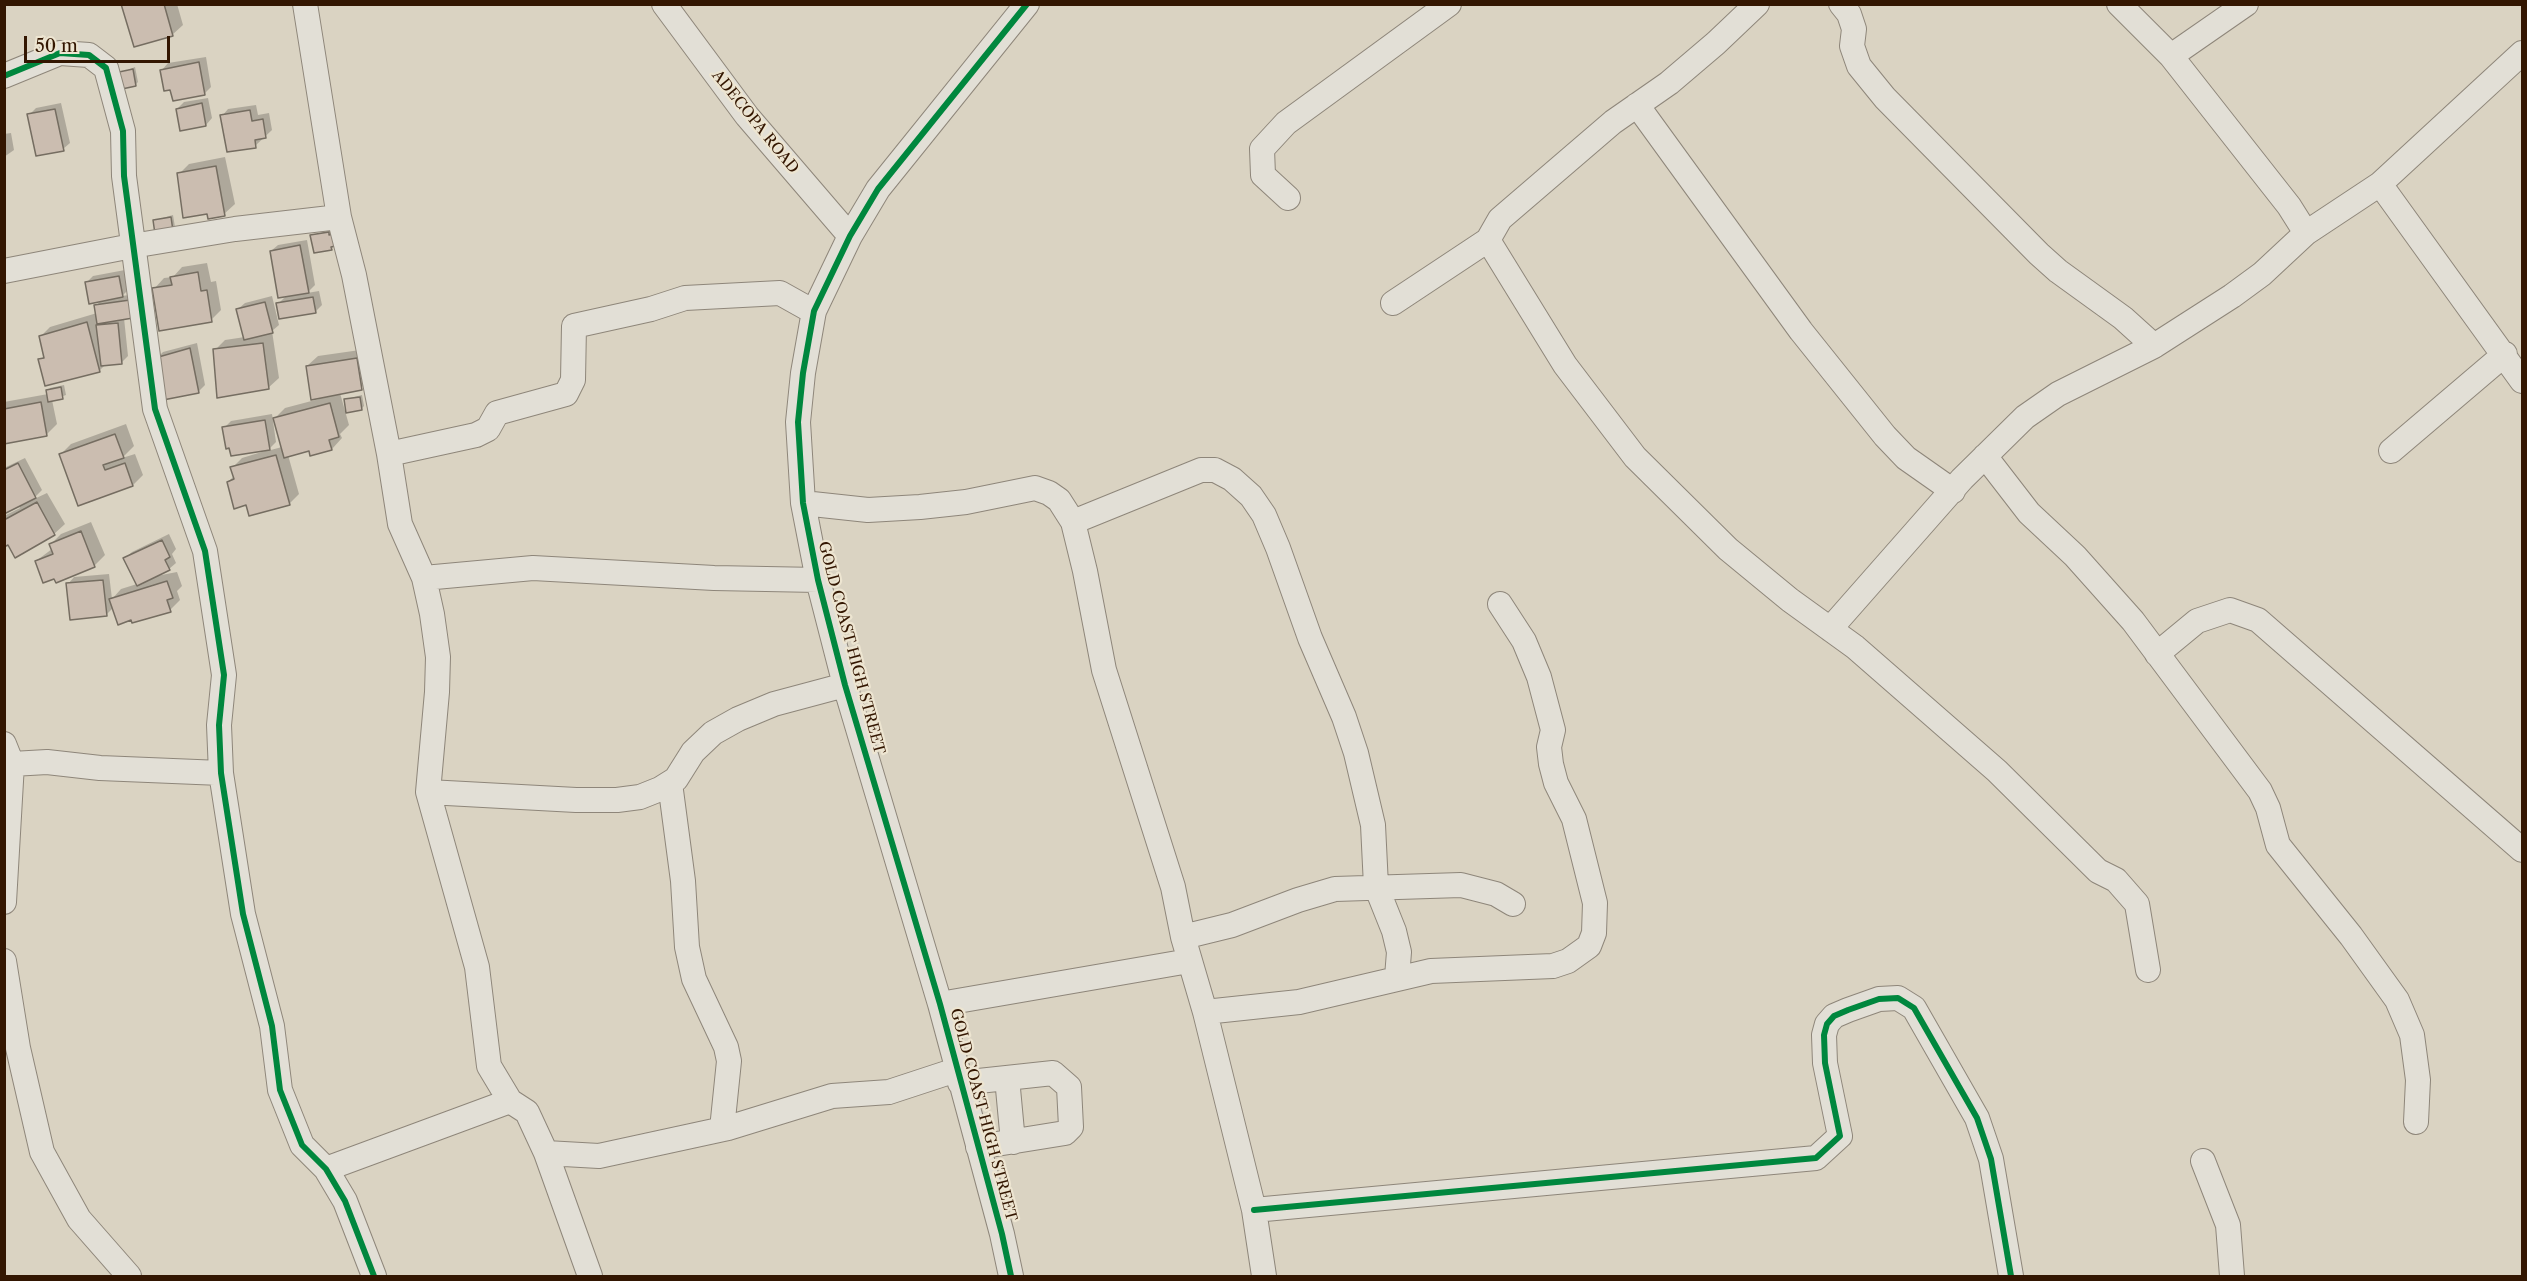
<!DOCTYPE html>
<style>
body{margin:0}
#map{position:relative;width:2527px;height:1281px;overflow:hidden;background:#dad3c2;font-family:"Libre Caslon Text",serif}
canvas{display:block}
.frame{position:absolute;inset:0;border:6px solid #331601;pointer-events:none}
.scale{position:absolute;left:24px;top:36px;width:146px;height:27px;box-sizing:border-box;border:3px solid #331601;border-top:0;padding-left:8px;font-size:18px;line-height:21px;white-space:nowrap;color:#331601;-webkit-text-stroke:4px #ede5d1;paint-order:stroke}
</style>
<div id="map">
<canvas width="2527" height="1281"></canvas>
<div class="frame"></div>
<div class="scale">50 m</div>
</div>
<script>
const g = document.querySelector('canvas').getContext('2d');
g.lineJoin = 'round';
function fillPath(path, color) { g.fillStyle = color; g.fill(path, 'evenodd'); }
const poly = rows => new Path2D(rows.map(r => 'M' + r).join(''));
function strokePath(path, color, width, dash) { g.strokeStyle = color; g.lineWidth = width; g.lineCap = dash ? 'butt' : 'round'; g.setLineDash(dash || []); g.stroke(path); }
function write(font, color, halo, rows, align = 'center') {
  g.font = font + ' "Libre Caslon Text",serif'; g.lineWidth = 4.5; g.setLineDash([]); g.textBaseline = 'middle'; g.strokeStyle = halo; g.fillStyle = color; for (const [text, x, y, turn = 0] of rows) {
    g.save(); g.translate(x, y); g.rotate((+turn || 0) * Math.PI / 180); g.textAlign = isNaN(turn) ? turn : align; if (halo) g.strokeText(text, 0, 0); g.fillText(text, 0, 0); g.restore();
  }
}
fillPath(poly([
 [123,4,177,4,183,25,172,35],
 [206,57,211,87,205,93,174,99,162,70,168,63],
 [135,67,138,82,135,85,120,73],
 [208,98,212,118,206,125,177,109,184,102],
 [61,103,70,143,63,149,29,115,36,108],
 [256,105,258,115,269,113,272,130,255,146,222,116,228,109],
 [11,133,14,150,4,157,4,134],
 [225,157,235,204,224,214,208,212,179,174,189,164],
 [173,215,175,227,157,232,155,220],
 [331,230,334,246,331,249,312,235],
 [307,240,315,285,307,293,319,291,322,305,315,312,278,304,286,296,271,251,278,245],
 [207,263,211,282,216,281,221,310,211,320,154,289,164,278,173,277,182,267],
 [125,270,129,289,122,296,136,294,124,318,128,356,121,363,106,364,99,371,40,360,45,355,40,337,50,327,97,313,96,306,101,300,86,283,93,276],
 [272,296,279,325,272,331,279,378,268,388,215,350,225,340,245,337,238,309,245,303],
 [197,343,205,385,199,391,156,359,163,352],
 [367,349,371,378,361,388,340,393,349,425,340,434,342,438,332,449,310,449,288,455,299,494,289,504,247,504,228,482,234,476,232,468,242,458,265,451,265,449,224,428,231,421,272,414,276,442,267,451,282,447,274,419,285,408,319,399,307,366,318,356],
 [64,385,66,395,52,400,57,424,46,435,4,442,4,402,48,394,50,388],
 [362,395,364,406,361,409,346,399],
 [126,424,134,446,122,458,135,454,143,475,133,485,61,454,71,444],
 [25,458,42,490,32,500,47,493,65,524,54,534,16,556,9,543,4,545,4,516,20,508,18,505,4,513,4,468],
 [91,522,105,555,94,566,36,561,52,549,51,544,61,534],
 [169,534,176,549,172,554,176,563,169,569,151,577,177,572,182,586,177,591,180,600,170,610,114,607,106,615,68,584,74,577,109,574,112,599,121,589,137,584,125,558,132,552]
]), '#0003');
const building = poly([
 [121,4,164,4,173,36,134,47,121,4],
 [199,62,205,95,173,101,170,90,164,91,160,70,199,62],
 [133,69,136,86,122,89,119,72,133,69],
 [202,103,206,126,180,131,176,109,202,103],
 [55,109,64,151,36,156,27,114,55,109],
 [250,110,252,121,263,119,266,138,255,140,256,148,227,152,220,115,250,110],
 [216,166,225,216,208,219,207,214,183,218,177,173,216,166],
 [171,217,173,231,155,234,153,220,171,217],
 [329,232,329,235,333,234,335,246,331,247,332,250,314,253,310,235,329,232],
 [300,245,309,293,278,298,270,251,300,245],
 [198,272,201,291,207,290,212,322,159,331,152,288,172,285,170,277,198,272],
 [119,276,123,297,89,304,85,282,119,276],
 [313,297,316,313,279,319,276,303,313,297],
 [130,300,133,318,97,324,94,305,130,300],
 [265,302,273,333,244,340,236,309,265,302],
 [87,322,100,372,45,386,38,359,44,358,39,336,87,322],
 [118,323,122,364,101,366,96,325,118,323],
 [263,343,269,389,217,398,213,349,263,343],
 [190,348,199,393,163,400,155,358,190,348],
 [357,358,362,390,311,400,306,366,357,358],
 [61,387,63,399,48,402,46,390,61,387],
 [360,397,362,410,346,413,344,399,360,397],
 [41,402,47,436,4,444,4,409,41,402],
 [330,403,339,437,329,440,332,450,310,456,309,451,284,458,273,418,330,403],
 [265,420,270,450,231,456,229,448,226,449,222,427,265,420],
 [115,434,124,458,103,465,105,470,125,463,133,486,78,506,59,454,115,434],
 [276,455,290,505,249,516,246,505,234,509,227,482,234,479,230,467,276,455],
 [18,463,36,498,4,514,4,470,18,463],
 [37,502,55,535,15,558,8,545,4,547,4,520,37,502],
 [81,531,95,567,56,583,54,579,43,583,35,561,53,554,49,544,81,531],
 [162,540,170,557,165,560,170,570,137,586,123,558,162,540],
 [103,580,107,616,70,620,66,583,103,580],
 [167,581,173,598,167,600,171,612,132,623,131,620,118,625,109,599,167,581]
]);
fillPath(building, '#cbbdb0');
strokePath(building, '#756d61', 1.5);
const minor = poly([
 [305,4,339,217,354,275,389,454,400,524,424,578,432,614,438,657,437,692,428,792,477,967,489,1066,510,1101,527,1112,546,1153,590,1276],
 [664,4,747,116,850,236],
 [1841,4,1849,14,1854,29,1852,46,1859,66,1885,98,2039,254,2058,271,2123,318,2154,346],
 [2119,4,2171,56,2289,206,2306,233,2380,184,2522,53],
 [2171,56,2246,4],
 [4,76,60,53,89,55,106,68,123,131,124,176,155,409,205,551,224,675,219,725,221,773,243,914,272,1026,280,1090,302,1145,326,1169,345,1201,374,1276],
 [1637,105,1801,331,1885,436,1906,458,1953,491],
 [2380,184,2522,381],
 [1288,198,1263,175,1262,149,1286,123,1449,4],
 [1488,240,1565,365,1635,457,1728,549,1790,600,1855,647,1997,771,2098,871,2116,880,2137,904,2148,970],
 [4,271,132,246,235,229,339,217],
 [1393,303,1488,240,1500,219,1613,122,1669,83,1716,43,1757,4],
 [2391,451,2505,354],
 [389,454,476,435,488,429,497,413,566,394,573,380,574,326,651,309,685,298,780,293,814,312],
 [1985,456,2029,513,2075,556,2133,621,2260,791,2268,808,2278,845,2351,936,2397,1000,2412,1035,2418,1080,2416,1122],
 [803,503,868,510,920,507,966,502,1035,488,1049,493,1059,500,1073,522,1085,571,1104,670,1173,887,1183,937,1205,1012,1254,1210,1264,1276],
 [1073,522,1201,470,1215,470,1232,479,1251,496,1264,515,1278,548,1310,638,1344,717,1356,753,1373,825,1376,886,1394,931,1399,952,1397,977],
 [424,578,533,568,714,578,818,580],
 [1830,629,1962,479,2025,417,2058,394,2154,346,2232,296,2262,274,2306,233],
 [2157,654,2197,621,2230,610,2258,620,2522,850],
 [4,744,12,764,4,902],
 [12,764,47,762,100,768,221,773],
 [670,783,683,881,687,947,694,979,726,1047,729,1061,722,1129],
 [428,792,576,800,617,800,640,797,660,789,676,779,693,752,713,733,738,719,774,704,845,685],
 [1183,937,1232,925,1298,900,1335,889,1461,885,1496,894,1513,904],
 [4,961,18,1048,42,1152,79,1219,129,1276],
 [940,1004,1189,961],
 [1205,1012,1299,1002,1431,971,1553,966,1568,961,1589,946,1594,933,1595,903,1574,819,1556,783,1551,764,1549,747,1553,730,1539,677,1524,641,1500,604],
 [1007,1078,1013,1142],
 [960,1083,1053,1073,1069,1087,1071,1127,1065,1133,978,1147],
 [546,1153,599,1156,728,1128,832,1096,889,1092,956,1070],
 [2203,1161,2228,1225,2232,1276],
 [326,1169,510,1101],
 [1254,1210,1816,1158,1840,1136,1825,1063,1824,1035,1827,1024,1834,1016,1848,1010,1879,999,1898,998,1914,1008,1977,1118,1991,1159,2011,1276],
 [1011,1276,1002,1234,940,1004,845,685,818,580,803,503,798,422,803,373,814,311,850,236,878,189,1027,4]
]);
strokePath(minor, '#8e867a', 26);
strokePath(minor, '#e2dfd6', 24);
strokePath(poly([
 [4,76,60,53,89,55,106,68,123,131,124,176,155,409,205,551,224,675,219,725,221,773,243,914,272,1026,280,1090,302,1145,326,1169,345,1201,374,1276],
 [1254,1210,1816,1158,1840,1136,1825,1063,1824,1035,1827,1024,1834,1016,1848,1010,1879,999,1898,998,1914,1008,1977,1118,1991,1159,2011,1276],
 [1011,1276,1002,1234,940,1004,845,685,818,580,803,503,798,422,803,373,814,311,850,236,878,189,1027,4]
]), '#00873e', 6);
write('15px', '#331601', '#ede5d1', [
 ["ADECOPA ROAD",755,122,51],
 ["GOLD COAST HIGH STREET",851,648,75],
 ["GOLD COAST HIGH STREET",983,1115,75]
]);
</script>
